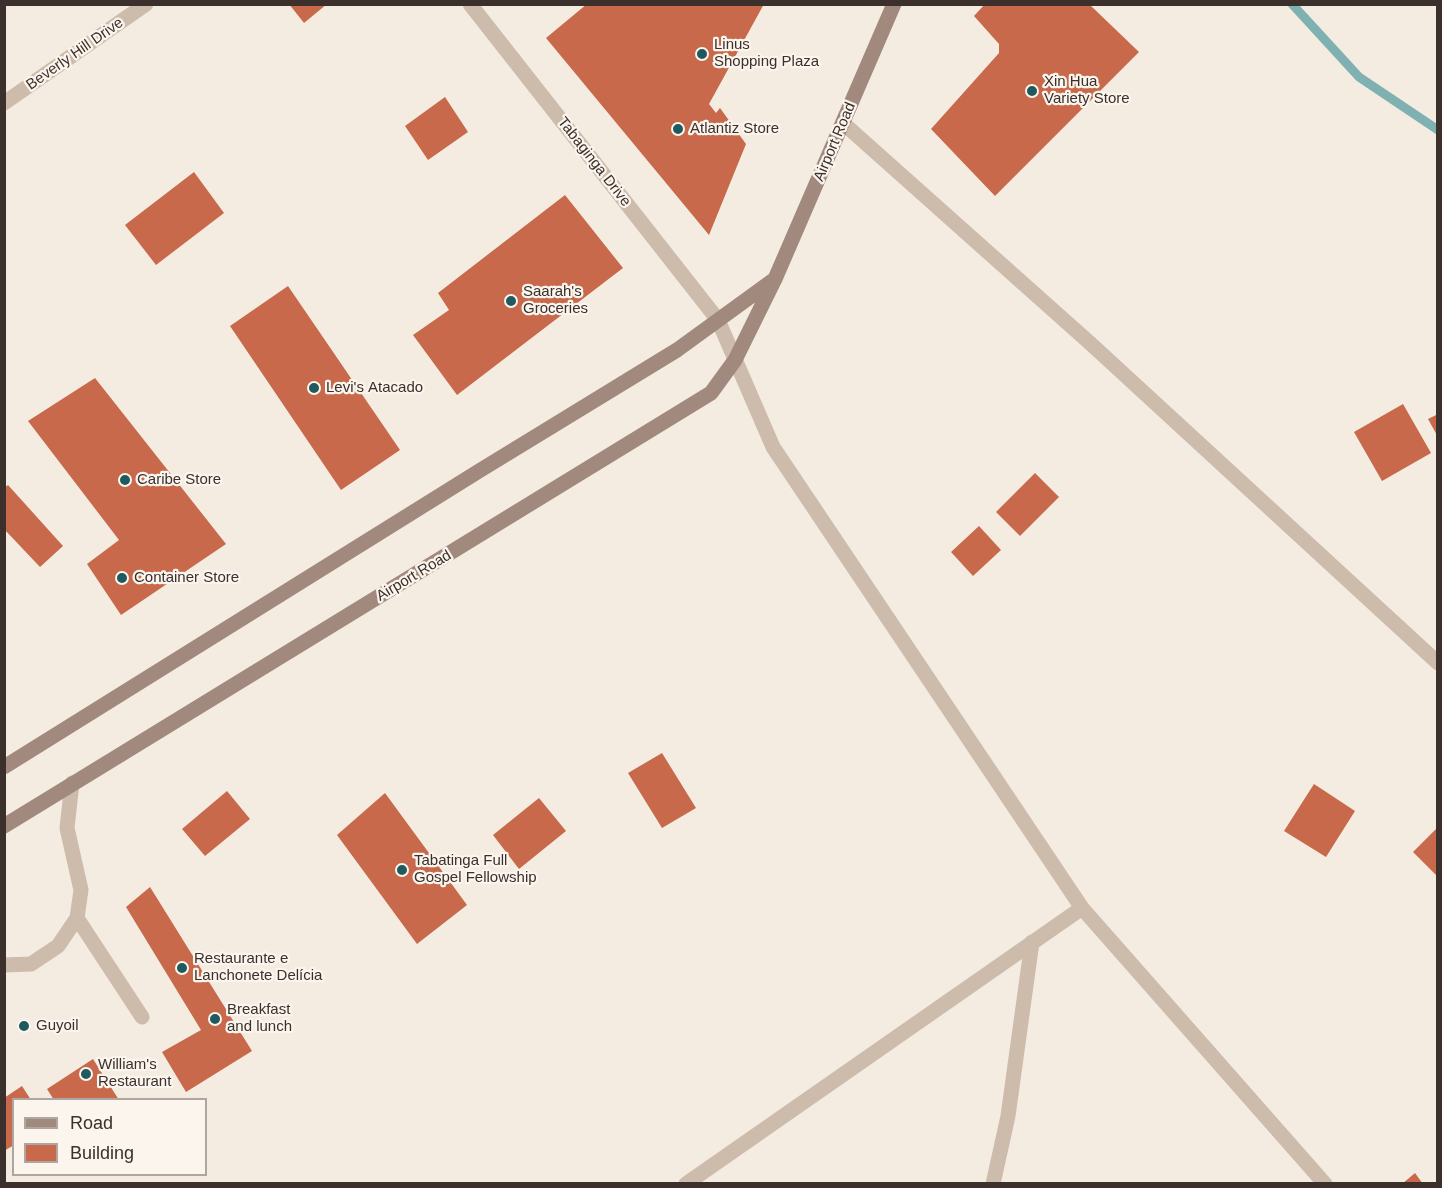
<!DOCTYPE html>
<meta charset="utf-8">
<style>
body{margin:0}
#map{position:relative;width:1442px;height:1188px;overflow:hidden;background:#f4ebe1;font-family:Arial,sans-serif}
canvas{display:block}
.frame{position:absolute;inset:0;border:6px solid #3b302b;pointer-events:none}
.legend{position:absolute;left:12px;top:1098px;width:195px;height:78px;box-sizing:border-box;background:#fbf5ee;border:2px solid #aea6a0;margin:0;padding:8px 10px;list-style:none;font-size:18px;color:#3b302b}
.legend li{display:flex;align-items:center;gap:12px;height:30px}
.legend b{width:30px;border:2px solid #aea6a0}
</style>
<div id="map">
<canvas width="1442" height="1188"></canvas>
<div class="frame"></div>
<ul class="legend">
<li><b style="height:8px;background:#a18a7d"></b>Road</li>
<li><b style="height:16px;background:#c8694b"></b>Building</li>
</ul>
</div>
<script>
const g = document.querySelector('canvas').getContext('2d');
g.lineJoin = 'round';
const poly = rows => new Path2D(rows.map(r => 'M' + r).join(''));
function strokePath(path, color, width, dash) { g.strokeStyle = color; g.lineWidth = width; g.lineCap = dash ? 'butt' : 'round'; g.setLineDash(dash || []); g.stroke(path); }
function fillPath(path, color) { g.fillStyle = color; g.fill(path, 'evenodd'); }
function write(font, color, halo, rows, align = 'center') {
  g.font = font + ' Arial,sans-serif'; g.lineWidth = 4.5; g.setLineDash([]); g.textBaseline = 'middle'; g.strokeStyle = halo; g.fillStyle = color; for (const [text, x, y, turn = 0] of rows) {
    g.save(); g.translate(x, y); g.rotate((+turn || 0) * Math.PI / 180); g.textAlign = isNaN(turn) ? turn : align; if (halo) g.strokeText(text, 0, 0); g.fillText(text, 0, 0); g.restore();
  }
}
strokePath(poly([
 [1292,4,1359,77,1438,130]
]), '#7fb0b2', 9);
fillPath(poly([
 [289,4,327,4,304,23],
 [587,4,764,4,709,104,716,113,720,108,746,144,709,235,546,38],
 [985,4,1089,4,1139,52,995,196,931,129,999,53,999,44,974,16],
 [445,97,468,132,428,160,405,126],
 [194,172,224,213,156,265,125,225],
 [565,195,623,268,457,395,413,335,449,310,438,293],
 [288,286,400,450,341,490,230,326],
 [95,378,226,544,121,615,87,564,119,540,28,421],
 [1403,404,1431,453,1382,481,1354,432],
 [1438,414,1438,437,1428,419],
 [1035,473,1059,497,1020,536,996,512],
 [8,485,63,546,40,567,4,529,4,488],
 [979,526,1001,550,973,576,951,552],
 [662,753,696,808,662,828,628,773],
 [1314,784,1355,811,1326,857,1284,831],
 [227,791,250,819,205,856,182,829],
 [385,793,467,905,417,944,337,835],
 [539,798,566,831,519,869,493,835],
 [1438,827,1438,877,1413,852],
 [150,887,252,1051,186,1092,162,1052,201,1030,126,907],
 [93,1059,119,1100,54,1100,47,1089],
 [22,1086,31,1100,14,1100,14,1145,4,1151,4,1098],
 [1415,1173,1423,1184,1402,1184]
]), '#c8694b');
strokePath(poly([
 [77,918,142,1017],
 [4,965,31,964,58,946,77,918,81,890,67,828,72,783]
]), '#cdbbac', 15);
strokePath(poly([
 [470,4,718,320,773,447,1082,908,1325,1184],
 [4,103,146,4],
 [843,123,1091,344,1438,663],
 [686,1184,1082,908],
 [993,1184,1008,1116,1032,942]
]), '#cdbbac', 15);
strokePath(poly([
 [4,767,479,471,677,350,772,281],
 [4,826,711,393,735,360,775,279,894,4]
]), '#a18a7d', 15);
for (const [x, y, r, color] of [
 [702,54,6,"#1f5a5e"],
 [1032,91,6,"#1f5a5e"],
 [678,129,6,"#1f5a5e"],
 [511,301,6,"#1f5a5e"],
 [314,388,6,"#1f5a5e"],
 [125,480,6,"#1f5a5e"],
 [122,578,6,"#1f5a5e"],
 [402,870,6,"#1f5a5e"],
 [182,968,6,"#1f5a5e"],
 [215,1019,6,"#1f5a5e"],
 [24,1026,6,"#1f5a5e"],
 [86,1074,6,"#1f5a5e"]
]) { const dot = new Path2D(); dot.arc(x, y, r, 0, 2 * Math.PI); g.fillStyle = color; g.fill(dot); strokePath(dot, '#fbf5ee', 2); }
write('15px', '#3b302b', '#fbf5ee', [
 ["Linus",714,45],
 ["Shopping Plaza",714,62],
 ["Xin Hua",1044,82],
 ["Variety Store",1044,99],
 ["Atlantiz Store",690,129],
 ["Saarah's",523,292],
 ["Groceries",523,309],
 ["Levi's Atacado",326,388],
 ["Caribe Store",137,480],
 ["Container Store",134,578],
 ["Tabatinga Full",414,861],
 ["Gospel Fellowship",414,878],
 ["Restaurante e",194,959],
 ["Lanchonete Delícia",194,976],
 ["Breakfast",227,1010],
 ["and lunch",227,1027],
 ["Guyoil",36,1026],
 ["William's",98,1065],
 ["Restaurant",98,1082]
], 'left');
write('15px', '#3b302b', '#fbf5ee', [
 ["Beverly Hill Drive",75,54,-35],
 ["Airport Road",835,142,-67],
 ["Tabaginga Drive",594,162,52],
 ["Airport Road",414,576,-31]
]);
</script>
